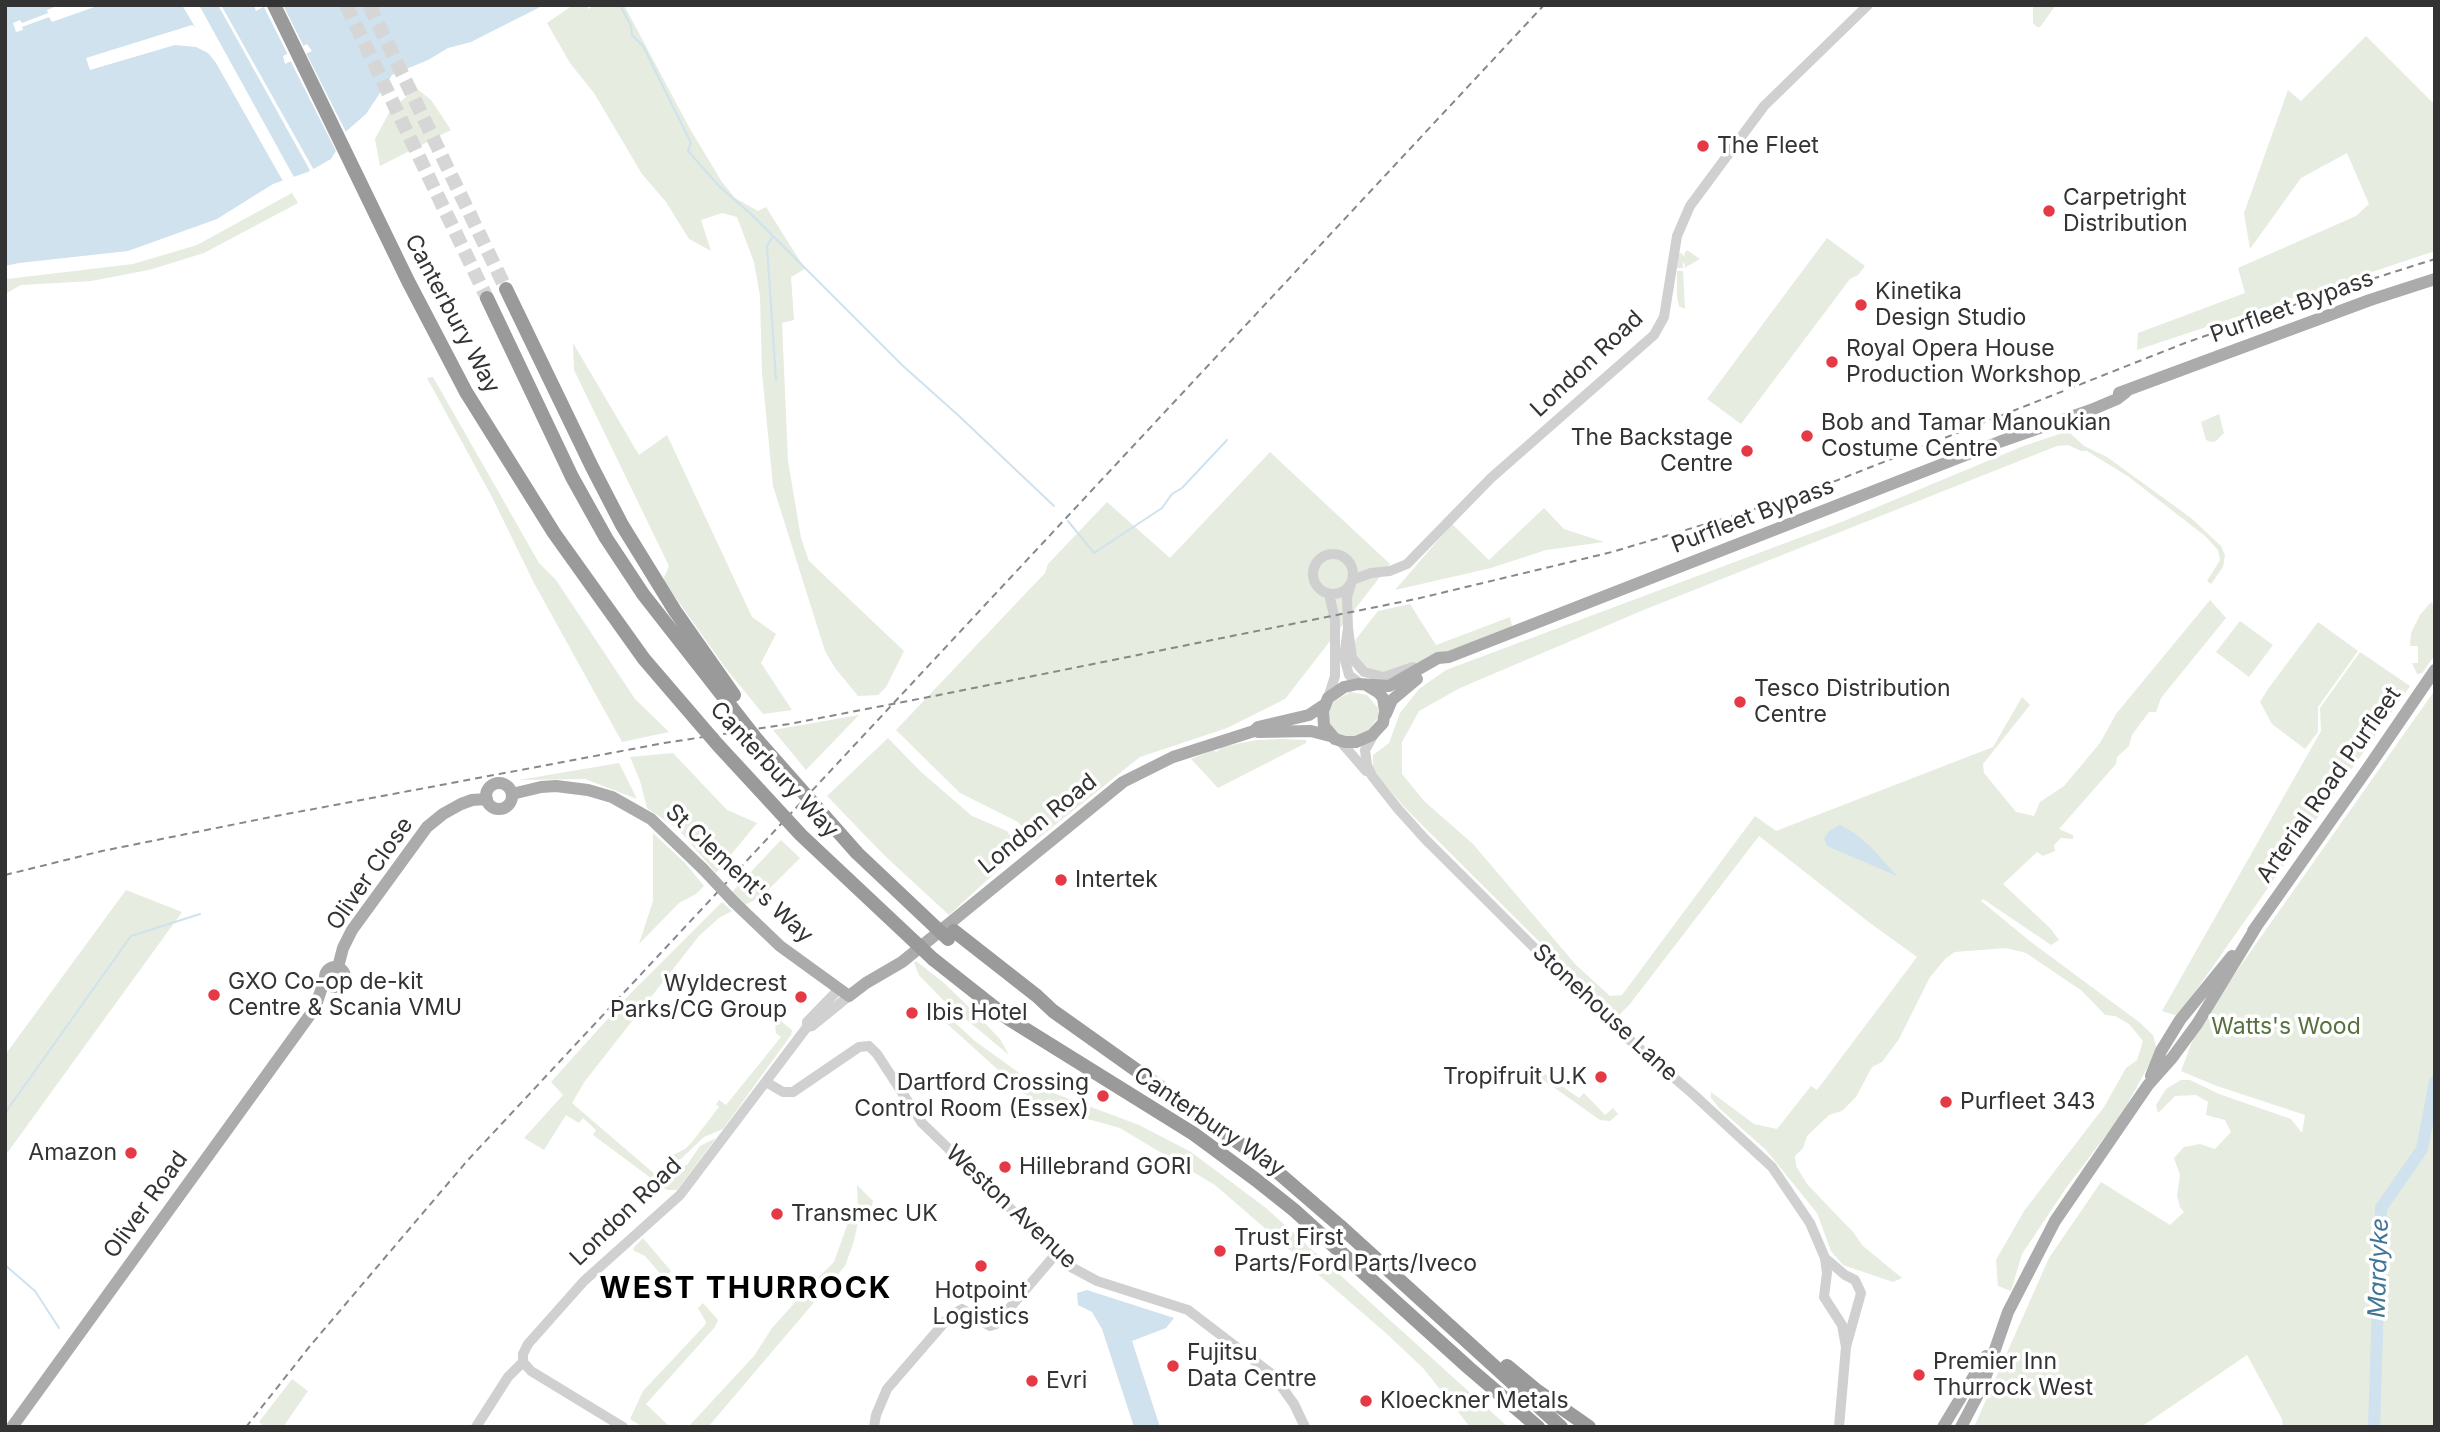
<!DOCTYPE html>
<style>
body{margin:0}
#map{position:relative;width:2440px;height:1432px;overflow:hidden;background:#fff;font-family:Inter,sans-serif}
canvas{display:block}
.frame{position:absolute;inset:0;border:7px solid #333;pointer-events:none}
</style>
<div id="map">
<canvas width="2440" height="1432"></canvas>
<div class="frame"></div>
</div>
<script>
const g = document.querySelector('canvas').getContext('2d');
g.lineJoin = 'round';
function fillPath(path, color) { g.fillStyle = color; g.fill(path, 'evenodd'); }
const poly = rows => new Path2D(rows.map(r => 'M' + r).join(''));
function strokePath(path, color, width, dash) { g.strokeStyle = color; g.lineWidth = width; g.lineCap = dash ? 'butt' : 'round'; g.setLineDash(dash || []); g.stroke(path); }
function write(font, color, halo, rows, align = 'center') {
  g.font = font + ' Inter,sans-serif'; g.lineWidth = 7; g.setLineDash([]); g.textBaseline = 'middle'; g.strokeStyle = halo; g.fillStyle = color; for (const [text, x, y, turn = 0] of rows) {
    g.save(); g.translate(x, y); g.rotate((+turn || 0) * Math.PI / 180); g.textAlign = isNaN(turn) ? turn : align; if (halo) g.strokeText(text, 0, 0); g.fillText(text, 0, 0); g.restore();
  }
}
fillPath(poly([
 [573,5,585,5,589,9,594,5,624,5,690,129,722,182,735,198,758,211,766,207,805,269,791,277,794,320,782,323,788,461,801,538,809,561,904,651,886,687,878,695,858,696,835,668,825,651,773,486,762,372,760,296,754,262,737,217,722,213,701,220,711,251,689,239,666,202,642,174,594,93,570,63,547,23],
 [2033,5,2056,5,2040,27,2037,27,2033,23],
 [2366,36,2435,105,2435,251,2137,350,2138,333,2245,293,2238,268,2356,216,2369,204,2347,153,2301,178,2250,249,2244,213,2288,90,2301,101],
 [416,88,431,100,451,130,380,166,375,139,390,111],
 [292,193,298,203,204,253,149,270,91,281,21,285,5,294,7,279,133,264,197,245],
 [1827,238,1865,266,1858,275,1850,279,1741,424,1707,399],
 [1687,250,1700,259,1684,268,1685,265,1683,262,1683,268,1677,268,1678,254,1681,253,1685,257,1684,254],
 [1677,271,1683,271,1685,309,1679,306,1677,297],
 [573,343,639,455,667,435,752,617,776,634,761,663,792,710,763,714,724,666,663,580,669,566,574,370],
 [433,377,539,563,556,580,635,699,669,732,622,742,534,583,492,497,427,378],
 [2219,414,2224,433,2216,441,2211,442,2206,440,2201,422],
 [2068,431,2084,446,2107,457,2191,518,2221,546,2225,555,2223,567,2211,584,2207,581,2220,560,2218,550,2205,536,2129,477,2087,451,2081,451,2068,445,2057,446,1646,609,1460,688,1419,711,1402,742,1402,774,1424,801,1473,844,1576,965,1610,996,1622,995,1755,816,1776,831,1993,747,2022,697,2030,705,1983,764,1984,773,2016,812,2034,816,2040,802,2064,786,2100,743,2116,714,2210,600,2226,618,2161,698,2156,712,2149,712,2132,735,2129,746,2117,757,2116,764,2059,829,2073,835,2073,839,2061,838,2054,845,2055,851,2043,856,2037,852,2003,884,2050,928,2059,940,2051,945,1983,899,1981,901,2031,942,2139,1022,2153,1035,2157,1050,2122,1114,2066,1188,2022,1254,2011,1291,1998,1286,1996,1260,2024,1211,2104,1107,2126,1068,2137,1060,2143,1041,2129,1024,2115,1016,2105,1015,2082,991,2026,953,2006,948,1955,952,1946,958,1930,977,1899,1039,1882,1062,1872,1067,1856,1097,1842,1111,1829,1115,1807,1136,1803,1148,1795,1156,1796,1166,1807,1184,1853,1232,1863,1246,1902,1278,1893,1282,1843,1265,1831,1251,1817,1213,1766,1150,1720,1109,1711,1098,1711,1092,1754,1124,1777,1129,1811,1086,1817,1090,1917,957,1870,923,1759,836,1630,1004,1616,1018,1406,809,1373,771,1373,755,1389,743,1400,713,1419,689,1446,670,1839,523,2021,447],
 [1270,452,1390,564,1285,699,1227,728,1140,757,1035,841,1018,822,960,793,896,730,1045,573,1048,564,1107,502,1170,558],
 [1544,508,1564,529,1604,542,1546,550,1491,568,1395,590,1452,524,1489,560],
 [2431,602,2435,608,2435,655,2422,673,2417,674,2412,663,2418,663,2418,646,2410,646,2411,633,2420,615],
 [1410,604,1436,645,1510,617,1512,626,1388,675,1370,674,1353,651,1356,639,1378,611],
 [2240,621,2273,645,2249,677,2216,652],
 [2318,622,2358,651,2318,707,2318,732,2305,749,2272,724,2260,702,2268,689],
 [2360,652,2410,686,2178,1016,2162,1011,2321,731,2320,708],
 [2435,690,2435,1427,2283,1427,2282,1419,2247,1355,2141,1427,1974,1427,2049,1258,2101,1182,2170,1225,2184,1212,2180,1207,2177,1196,2180,1175,2174,1158,2184,1147,2200,1144,2215,1149,2231,1132,2225,1120,2206,1115,2208,1102,2196,1095,2175,1096,2158,1113,2156,1105,2166,1089,2181,1080,2190,1080,2219,1094,2291,1119,2302,1133,2305,1115,2214,1085,2181,1071,2198,1026],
 [1350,692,1367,695,1378,708,1378,717,1368,731,1353,737,1340,737,1328,727,1330,704],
 [859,715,806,770,773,730],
 [888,738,920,771,972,816,1007,831,1019,851,949,915,884,855,827,796],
 [1282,739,1306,740,1306,743,1218,788,1191,759,1214,750,1216,752,1222,747,1256,740],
 [673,753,727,810,757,823,716,873,678,829,647,808,640,781,630,757],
 [619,763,637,799,585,779,519,780],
 [653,833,685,863,704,886,696,894,679,903,639,944,653,901],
 [781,840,800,858,761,897,745,905,732,892],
 [126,890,182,912,5,1156,5,1055],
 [722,902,732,911,719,918,699,936,585,1081,572,1103,657,1176,672,1179,675,1168,687,1165,700,1146,716,1138,677,1190,667,1190,593,1135,596,1130,583,1118,579,1123,566,1115,544,1150,524,1138,563,1095,551,1082,630,994],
 [916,961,943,982,976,1014,1000,1039,1009,1055,944,1001,919,975,914,963],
 [929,999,975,1041,1040,1088,1139,1125,1191,1152,1266,1208,1508,1427,1470,1427,1423,1368,1388,1335,1215,1185,1120,1128,1037,1105,924,1003],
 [772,1014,792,1030,791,1035,723,1129,704,1137,681,1159,668,1162,669,1157,685,1149,692,1142,719,1107,716,1104,719,1100,726,1105,781,1037,776,1033,775,1023,770,1017],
 [1543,1067,1542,1072,1579,1098,1584,1093,1605,1115,1613,1108,1618,1114,1610,1121,1600,1120,1542,1079,1537,1070],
 [857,1185,873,1201,867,1223,858,1222,854,1241,845,1266,708,1427,688,1427,754,1356,772,1328,808,1288,834,1262,849,1220,858,1209],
 [643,1238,671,1271,664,1278,645,1256,633,1250,634,1247],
 [703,1303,718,1320,715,1327,646,1404,670,1427,643,1427,630,1419,643,1391,705,1325,706,1322,698,1308],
 [292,1379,308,1391,283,1427,265,1427,259,1422]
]), '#e6ecdf');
fillPath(poly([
 [5,5,254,5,256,11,267,5,544,5,471,42,448,48,428,60,392,75,366,114,334,142,337,149,331,159,308,172,273,184,217,219,128,251,19,263,5,266],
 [307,44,312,51,285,64,283,56],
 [1840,825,1854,833,1871,847,1897,876,1827,846,1824,838,1829,831],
 [1087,1290,1174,1318,1166,1328,1132,1341,1160,1427,1134,1427,1102,1329,1092,1312,1078,1305,1077,1293]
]), '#cfe2ee');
fillPath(poly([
 [59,5,100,5,52,22,49,17,22,27,23,30,16,32,13,23,20,20,22,23,48,13,47,10],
 [182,5,199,5,295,179,284,183,216,63,208,53,196,47,175,45,90,70,86,58,192,25,195,27],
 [218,5,221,5,315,172,312,174],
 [263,5,283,5,305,49,289,57],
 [305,51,348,136,338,143,340,149,338,155,289,58]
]), '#fff');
strokePath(poly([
 [620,5,631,26,632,35,643,46,691,143,688,151,719,186,752,215,902,365,959,416,1054,506],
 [773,236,767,246,776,380],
 [1068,521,1094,553,1162,508,1172,494,1182,488,1227,440],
 [5,1113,131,936,200,914],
 [5,1265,35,1291,59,1328]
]), '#cfe2ee', 2);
strokePath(poly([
 [2374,1427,2381,1208,2422,1149,2435,1082]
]), '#cfe2ee', 12);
strokePath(poly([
 [346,5,487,298],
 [369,5,506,289]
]), '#d6d6d6', 14, [14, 7]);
strokePath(poly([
 '1313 574a20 20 0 1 1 40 0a20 20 0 1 1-40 0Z',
 [1352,580,1371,573,1390,571,1407,564,1491,478,1654,335,1664,317,1677,236,1690,206,1764,106,1868,5],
 [1351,584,1347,597,1348,628,1344,657,1349,675,1361,684],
 [1348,628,1352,658,1364,672,1384,677,1413,667],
 [1328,698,1335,676,1335,620,1329,594],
 [1374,734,1365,750,1367,765,1372,776,1398,809,1425,839,1611,1024,1693,1094,1772,1167,1810,1223,1825,1258,1827,1273,1824,1297,1842,1325,1846,1347],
 [1340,741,1366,771],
 [807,1027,812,1026,849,996],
 [766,1082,783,1092,793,1092,859,1047,869,1046,877,1054,922,1123,1042,1239,1055,1255,1071,1267,1097,1281,1188,1310,1273,1375,1294,1404,1305,1427],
 [1825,1258,1845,1275,1855,1280,1861,1293,1846,1347,1839,1427],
 [523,1362,531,1371,623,1427],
 [476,1427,508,1377,523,1362,523,1354,528,1344,584,1281,680,1195,807,1027,807,1022,838,990],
 [874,1427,876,1415,887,1389,950,1316,962,1309,990,1326,996,1324,1055,1255]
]), '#d0d0d0', 10);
strokePath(poly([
 [2119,393,2370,300,2435,279],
 [1366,685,1379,693,1383,698,1385,711,1383,723,1372,735,1356,742,1345,742,1335,739,1324,726,1323,711,1328,698,1344,687,1358,684,1389,686,1438,658,1449,657,1999,442,2091,410,2117,399,2126,392],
 [1386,714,1392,700,1417,679],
 [1258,732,1311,731,1330,736],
 '486 796a13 13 0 1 1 26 0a13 13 0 1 1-26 0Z',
 [512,794,541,787,556,786,588,790,612,797,651,819,703,869],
 [734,902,780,946,849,996,866,983,902,962,1123,782,1173,757,1254,731,1258,727,1309,715,1324,705],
 [2253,931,2368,768,2435,670],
 [338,967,343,948,352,930,427,827,443,814,461,804,472,800,487,799],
 '325 977a10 10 0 1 1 20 0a10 10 0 1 1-20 0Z',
 [2151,1076,2161,1051,2180,1020,2232,956],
 [12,1427,315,1008,325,978],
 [1943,1427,1986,1356],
 [1961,1427,1982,1387,2008,1312,2055,1221,2148,1085,2172,1058,2197,1024,2258,924]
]), '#ababab', 12);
strokePath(poly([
 [506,289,592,467,622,525,675,611,734,695],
 [487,298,572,477,606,538,643,594,758,741],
 [954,931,1037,996,1053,1011,1267,1163,1340,1226,1561,1427],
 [933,959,1009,1019,1194,1134,1255,1179,1294,1210,1469,1368,1538,1427],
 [1507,1366,1536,1390,1589,1427]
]), '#9a9a9a', 14);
strokePath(poly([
 [5,875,102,851,271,817,664,743,789,724,939,695,1416,599,1612,552,1746,512,1838,480,2185,343,2337,290,2435,259],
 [246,1427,310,1346,467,1161,1544,5]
]), '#888', 2, [7, 5]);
strokePath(poly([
 [703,869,734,902]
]), '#ababab', 12);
strokePath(poly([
 [274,5,408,281,466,392,554,533,644,659,717,744,801,835,933,959],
 [758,741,857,853,948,939]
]), '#9a9a9a', 14);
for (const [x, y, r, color] of [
 [1703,146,7,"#e63946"],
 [2049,211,7,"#e63946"],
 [1861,305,7,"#e63946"],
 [1832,362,7,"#e63946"],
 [1807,436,7,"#e63946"],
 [1747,451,7,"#e63946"],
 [1740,702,7,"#e63946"],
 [1061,880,7,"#e63946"],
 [214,995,7,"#e63946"],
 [801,997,7,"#e63946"],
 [912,1013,7,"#e63946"],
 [1601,1077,7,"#e63946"],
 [1103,1096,7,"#e63946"],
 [1946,1102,7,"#e63946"],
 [131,1153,7,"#e63946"],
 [1005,1167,7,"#e63946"],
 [777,1214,7,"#e63946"],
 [1220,1251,7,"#e63946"],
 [981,1266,7,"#e63946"],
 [1173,1366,7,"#e63946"],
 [1919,1375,7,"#e63946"],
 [1032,1381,7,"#e63946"],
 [1366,1401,7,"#e63946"]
]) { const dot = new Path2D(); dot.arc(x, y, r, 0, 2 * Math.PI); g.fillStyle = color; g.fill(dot); strokePath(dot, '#fff', 2.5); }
write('23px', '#333', '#fff', [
 ["The Fleet",1717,146],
 ["Carpetright",2063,198],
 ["Distribution",2063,224],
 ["Kinetika",1875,292],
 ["Design Studio",1875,318],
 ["Royal Opera House",1846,349],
 ["Production Workshop",1846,375],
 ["Bob and Tamar Manoukian",1821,423],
 ["Costume Centre",1821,449],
 ["The Backstage",1733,438,"right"],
 ["Centre",1733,464,"right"],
 ["Tesco Distribution",1754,689],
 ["Centre",1754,715],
 ["Intertek",1075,880],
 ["GXO Co-op de-kit",228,982],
 ["Centre & Scania VMU",228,1008],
 ["Wyldecrest",787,984,"right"],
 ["Parks/CG Group",787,1010,"right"],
 ["Ibis Hotel",926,1013],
 ["Tropifruit U.K",1587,1077,"right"],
 ["Dartford Crossing",1089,1083,"right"],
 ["Control Room (Essex)",1089,1109,"right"],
 ["Purfleet 343",1960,1102],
 ["Amazon",117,1153,"right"],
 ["Hillebrand GORI",1019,1167],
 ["Transmec UK",791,1214],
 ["Trust First",1234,1238],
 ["Parts/Ford Parts/Iveco",1234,1264],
 ["Hotpoint",981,1291,"center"],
 ["Logistics",981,1317,"center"],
 ["Fujitsu",1187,1353],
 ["Data Centre",1187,1379],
 ["Premier Inn",1933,1362],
 ["Thurrock West",1933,1388],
 ["Evri",1046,1381],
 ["Kloeckner Metals",1380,1401]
], 'left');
write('23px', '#333', '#fff', [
 ["Purfleet Bypass",2292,307,-20],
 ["Canterbury Way",452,314,62],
 ["London Road",1587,364,-43],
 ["Purfleet Bypass",1753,516,-21],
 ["Canterbury Way",774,770,47],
 ["Arterial Road Purfleet",2329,785,-55],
 ["London Road",1038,824,-39],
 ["Oliver Close",370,874,-55],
 ["St Clement's Way",739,874,43],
 ["Stonehouse Lane",1605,1013,43],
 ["Canterbury Way",1209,1122,34],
 ["Oliver Road",146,1205,-54],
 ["Weston Avenue",1011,1207,43],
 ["London Road",626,1212,-44]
]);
write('23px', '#56703f', '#fff', [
 ["Watts's Wood",2286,1027]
]);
write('italic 24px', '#3f7597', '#fff', [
 ["Mardyke",2379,1268,-88]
]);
g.letterSpacing = '2px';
write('bold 30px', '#000', '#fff', [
 ["WEST THURROCK",746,1289]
]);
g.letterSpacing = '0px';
</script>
